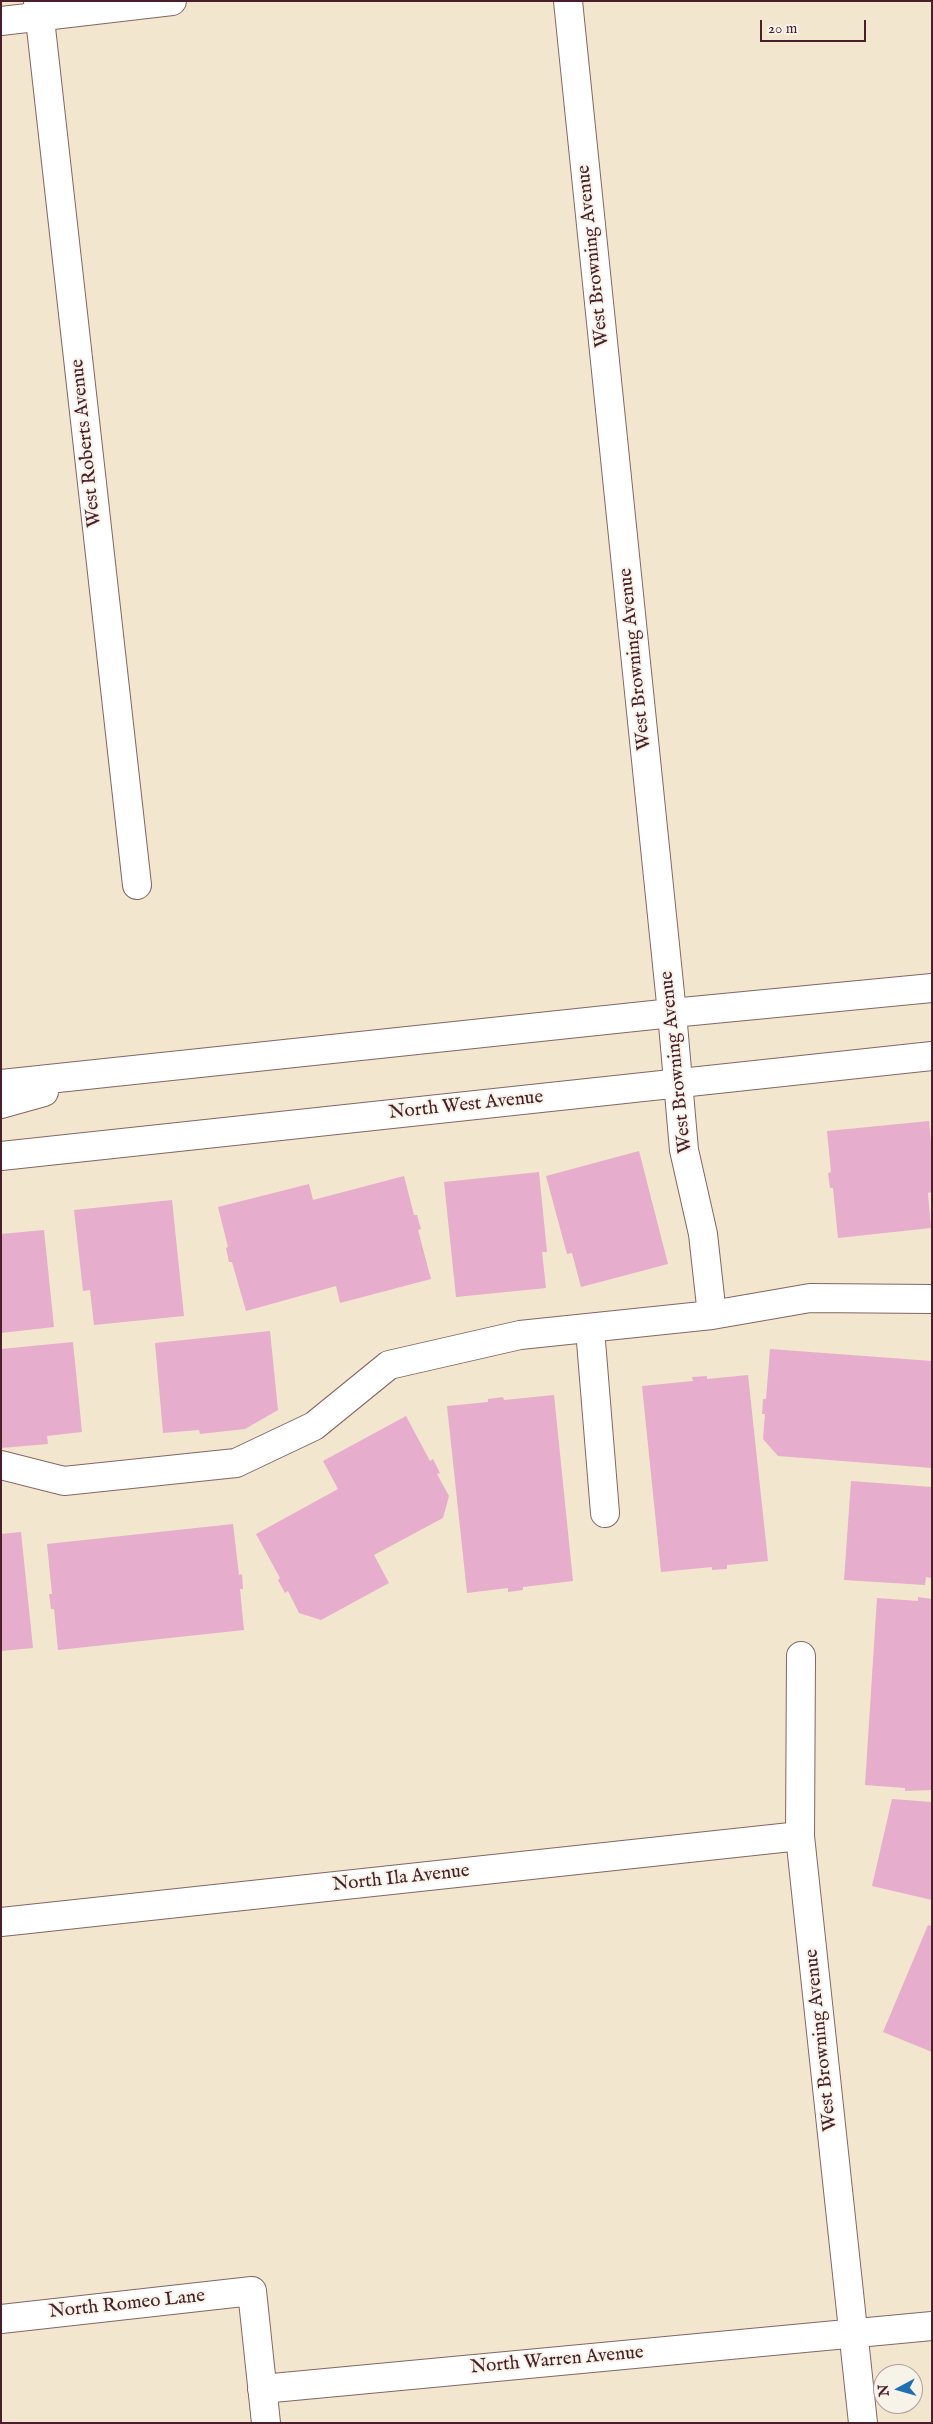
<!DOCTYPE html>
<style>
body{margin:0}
#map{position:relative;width:933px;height:2424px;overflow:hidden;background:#f2e6ce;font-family:"IM FELL English",serif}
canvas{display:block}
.frame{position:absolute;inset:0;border:2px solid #4a1f2b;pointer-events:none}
.north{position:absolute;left:873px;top:2364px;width:50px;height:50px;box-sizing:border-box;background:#f7f3e8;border:1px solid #b29e9c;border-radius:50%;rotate:264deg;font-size:14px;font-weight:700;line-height:20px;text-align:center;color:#4a1f2b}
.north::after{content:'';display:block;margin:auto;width:18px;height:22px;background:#1f6fb2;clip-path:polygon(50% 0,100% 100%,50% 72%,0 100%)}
.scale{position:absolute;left:760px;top:20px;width:106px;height:22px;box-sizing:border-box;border:2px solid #4a1f2b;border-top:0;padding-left:6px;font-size:15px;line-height:18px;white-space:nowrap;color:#4a1f2b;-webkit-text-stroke:4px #f7f3e8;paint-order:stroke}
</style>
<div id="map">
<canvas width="933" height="2424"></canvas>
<div class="frame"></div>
<div class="north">N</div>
<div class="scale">20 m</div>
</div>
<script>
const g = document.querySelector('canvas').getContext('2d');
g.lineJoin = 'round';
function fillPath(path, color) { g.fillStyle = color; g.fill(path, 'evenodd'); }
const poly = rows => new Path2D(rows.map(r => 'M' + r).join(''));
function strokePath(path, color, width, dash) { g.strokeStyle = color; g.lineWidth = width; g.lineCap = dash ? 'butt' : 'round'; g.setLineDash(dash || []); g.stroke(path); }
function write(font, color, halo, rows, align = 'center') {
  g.font = font + ' "IM FELL English",serif'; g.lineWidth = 4; g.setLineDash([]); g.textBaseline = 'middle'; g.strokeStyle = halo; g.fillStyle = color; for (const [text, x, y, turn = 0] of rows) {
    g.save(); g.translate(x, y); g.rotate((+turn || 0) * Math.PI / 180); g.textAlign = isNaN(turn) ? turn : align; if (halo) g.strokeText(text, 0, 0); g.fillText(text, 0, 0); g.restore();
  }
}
fillPath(poly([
 [929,1121,932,1152,932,1192,928,1193,931,1228,838,1238,833,1188,830,1188,828,1173,831,1172,827,1131],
 [639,1151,668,1264,581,1287,572,1253,567,1254,546,1176],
 [539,1172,547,1252,542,1252,546,1288,456,1297,444,1182],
 [404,1176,414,1215,417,1215,421,1229,418,1230,431,1279,340,1303,336,1286,246,1311,232,1262,229,1262,226,1248,228,1247,218,1207,309,1184,313,1200],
 [172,1200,184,1316,94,1325,90,1290,83,1291,74,1210],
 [44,1230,54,1327,1,1333,1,1234],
 [270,1331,278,1410,245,1429,200,1434,199,1430,163,1433,155,1343],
 [73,1342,82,1432,47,1436,48,1444,1,1448,1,1349],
 [770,1349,932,1361,932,1468,778,1456,763,1439,765,1414,762,1414,763,1399,766,1399],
 [748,1375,768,1561,727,1565,727,1569,712,1570,712,1567,661,1572,642,1386,693,1381,692,1377,707,1376,707,1379],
 [554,1395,573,1581,523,1587,523,1590,508,1592,508,1588,467,1593,447,1406,488,1402,488,1399,503,1397,504,1400],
 [406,1416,430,1461,433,1459,440,1473,437,1474,449,1496,443,1518,374,1555,389,1583,321,1620,299,1613,288,1591,285,1593,278,1580,280,1578,256,1534,338,1489,323,1461],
 [851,1481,932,1487,932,1578,926,1577,925,1585,844,1580],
 [233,1524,239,1575,242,1574,243,1589,240,1589,244,1630,58,1650,54,1609,51,1609,49,1594,52,1594,47,1544],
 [21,1532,33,1648,1,1651,1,1534],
 [918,1597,932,1599,932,1790,905,1791,905,1788,865,1785,877,1598,918,1601],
 [892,1799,932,1802,932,1900,872,1886],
 [928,1925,932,1926,932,2052,883,2032]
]), '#e7adcd');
const minor = poly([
 [38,1,137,885],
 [568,1,672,1013,684,1150,703,1234,712,1315],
 [1,21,172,1],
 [590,1329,605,1513],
 [1,1465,64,1481,236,1463,314,1426,389,1365,520,1335,712,1315,810,1298,932,1299],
 [801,1656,800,1836,863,2423],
 [1,1922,800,1836],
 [1,2319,252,2291,266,2423],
 [262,2389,932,2326]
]);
const secondary = poly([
 [1,1084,672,1013,932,988],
 [1,1104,44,1092],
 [1,1156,932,1056]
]);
strokePath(minor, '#856564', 30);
strokePath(secondary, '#856564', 30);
strokePath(minor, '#fff', 28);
strokePath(secondary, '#fff', 28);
write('19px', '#4a1f2b', '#f7f3e8', [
 ["West Browning Avenue",594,256,-96],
 ["West Roberts Avenue",87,443,-96],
 ["West Browning Avenue",636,659,-96],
 ["West Browning Avenue",677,1062,-96],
 ["North West Avenue",466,1106,-6],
 ["North Ila Avenue",401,1879,-6],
 ["West Browning Avenue",822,2040,-96],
 ["North Romeo Lane",127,2305,-6],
 ["North Warren Avenue",557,2361,-5]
]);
</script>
